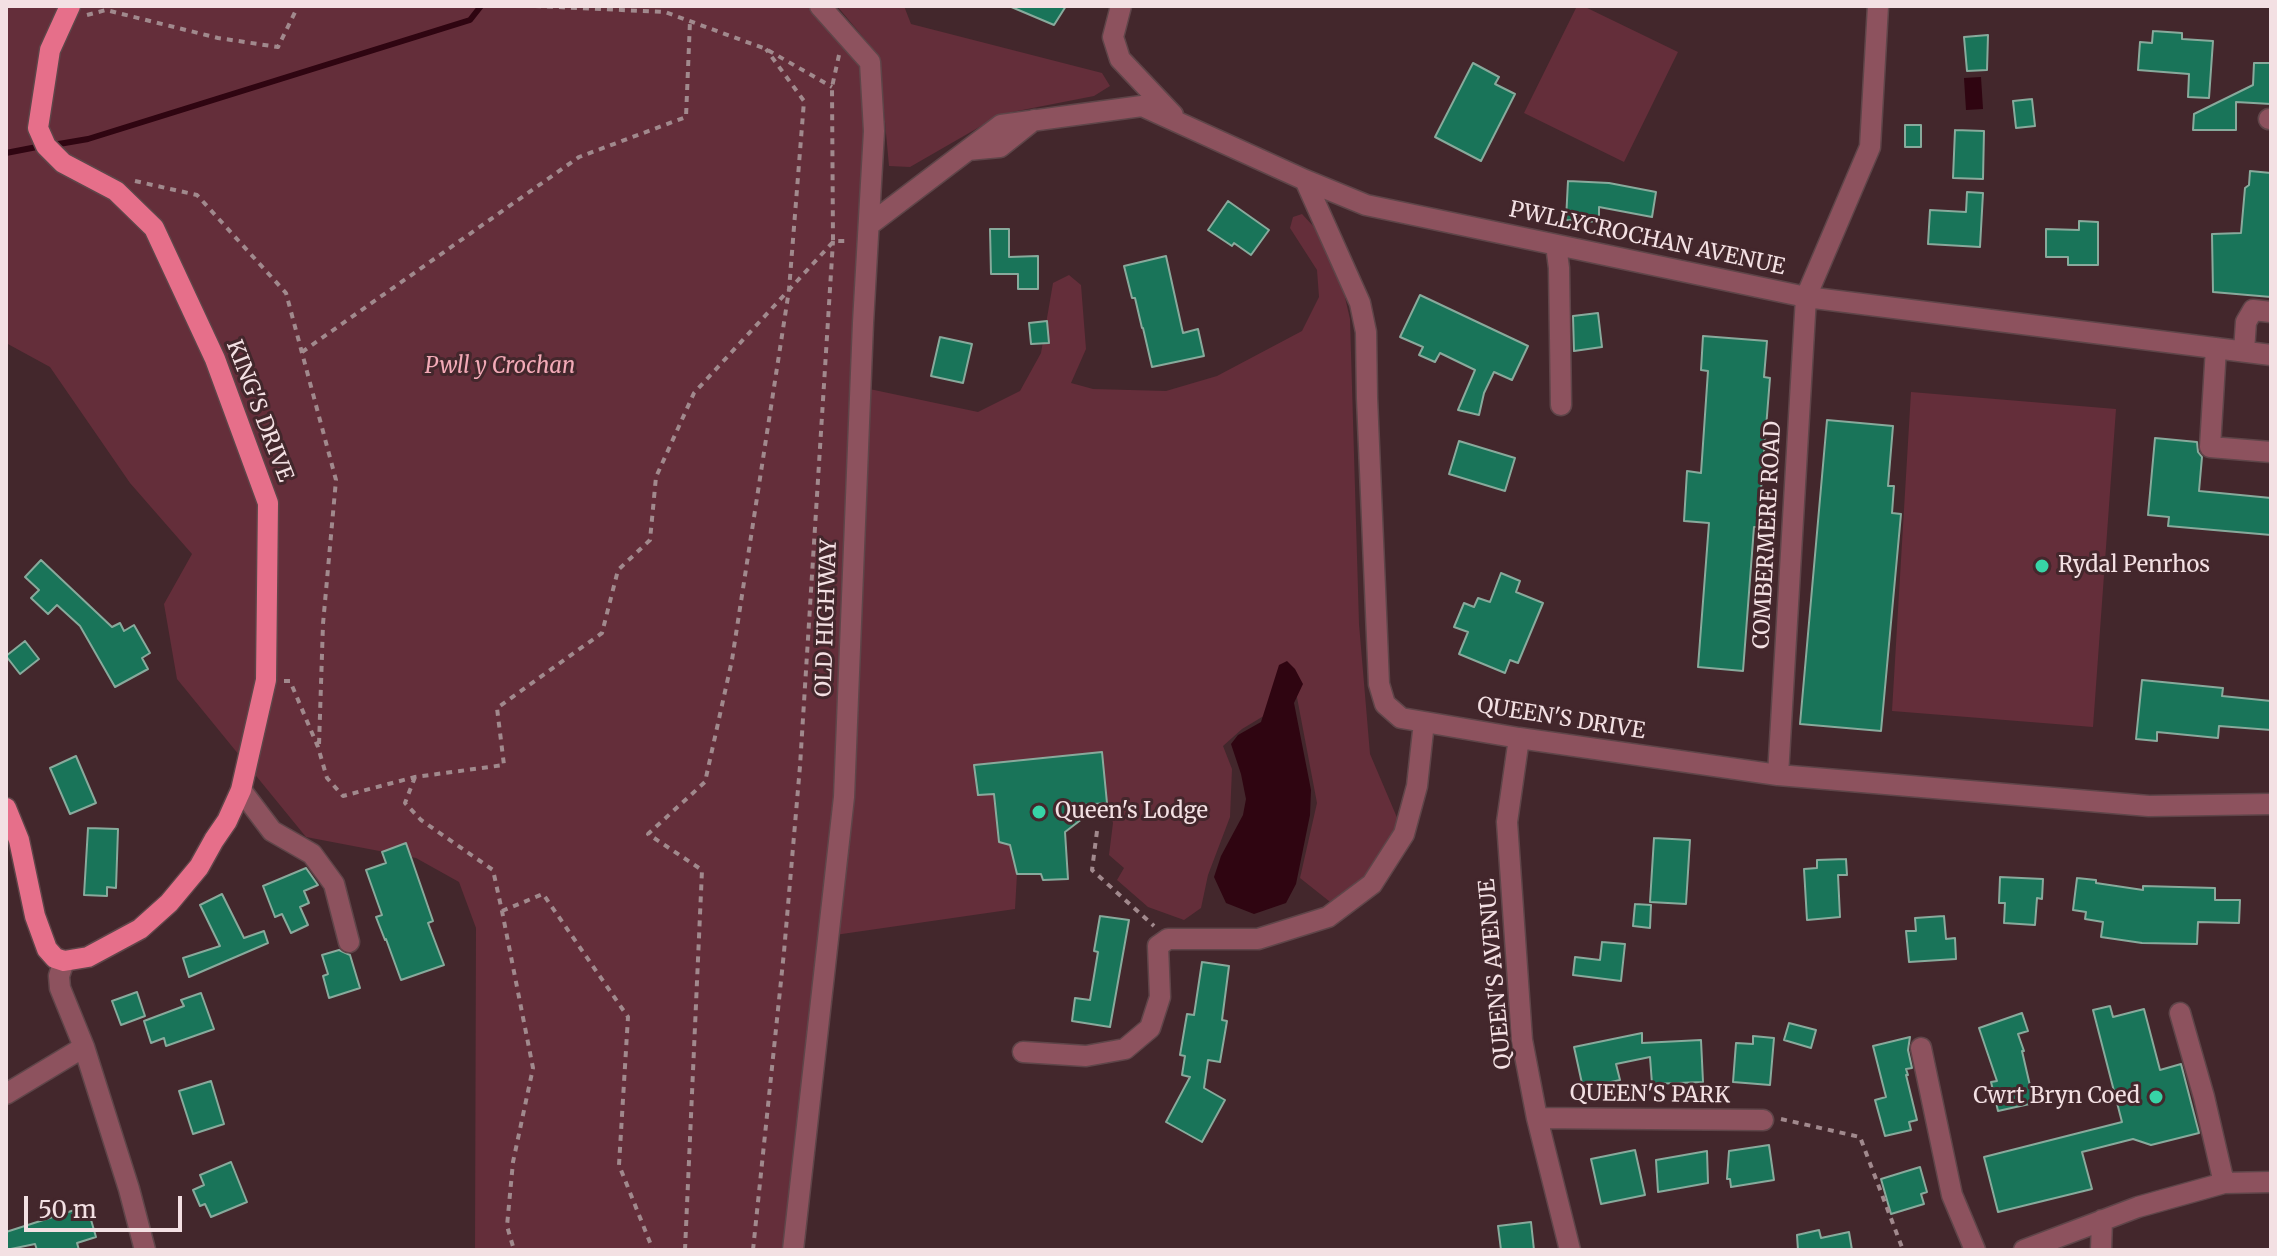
<!DOCTYPE html>
<style>
body{margin:0}
#map{position:relative;width:2277px;height:1256px;overflow:hidden;background:#43272c;font-family:Merriweather,serif}
canvas{display:block}
.frame{position:absolute;inset:0;border:8px solid #f3e0e3;pointer-events:none}
.scale{position:absolute;left:24px;top:1196px;width:158px;height:36px;box-sizing:border-box;border:4px solid #f3e0e3;border-top:0;padding-left:10px;font-size:24px;line-height:28px;white-space:nowrap;color:#f3e0e3;-webkit-text-stroke:6px #43272c;paint-order:stroke}
</style>
<div id="map">
<canvas width="2277" height="1256"></canvas>
<div class="frame"></div>
<div class="scale">50 m</div>
</div>
<script>
const g = document.querySelector('canvas').getContext('2d');
g.lineJoin = 'round';
function fillPath(path, color) { g.fillStyle = color; g.fill(path, 'evenodd'); }
const poly = rows => new Path2D(rows.map(r => 'M' + r).join(''));
function strokePath(path, color, width, dash) { g.strokeStyle = color; g.lineWidth = width; g.lineCap = dash ? 'butt' : 'round'; g.setLineDash(dash || []); g.stroke(path); }
function write(font, color, halo, rows, align = 'center') {
  g.font = font + ' Merriweather,serif'; g.lineWidth = 6; g.setLineDash([]); g.textBaseline = 'middle'; g.strokeStyle = halo; g.fillStyle = color; for (const [text, x, y, turn = 0] of rows) {
    g.save(); g.translate(x, y); g.rotate((+turn || 0) * Math.PI / 180); g.textAlign = isNaN(turn) ? turn : align; if (halo) g.strokeText(text, 0, 0); g.fillText(text, 0, 0); g.restore();
  }
}
fillPath(poly([
 [6,6,819,6,870,62,860,387,978,412,1020,391,1041,353,1053,283,1069,275,1081,285,1086,349,1071,383,1093,389,1166,391,1217,376,1302,331,1319,297,1317,270,1290,228,1293,217,1302,214,1314,227,1341,280,1350,319,1359,624,1370,754,1404,834,1339,909,1300,878,1317,803,1292,671,1267,714,1242,729,1223,746,1232,769,1230,817,1208,875,1201,908,1184,920,1148,907,1117,880,1124,868,1109,855,1113,823,1106,796,1102,752,975,765,978,795,994,794,999,842,1010,845,1017,874,1015,909,828,936,793,1250,475,1250,476,928,459,882,416,858,306,837,177,679,164,604,192,554,130,483,50,367,6,343],
 [837,6,904,6,911,24,1102,73,1110,86,1094,96,1002,114,910,167,889,166,879,56],
 [1577,6,1583,6,1678,52,1624,162,1524,113],
 [1911,392,2116,409,2093,727,1892,711]
]), '#642e3a');
fillPath(poly([
 [1981,77,1983,109,1966,110,1964,78],
 [1287,661,1295,669,1303,684,1294,703,1311,790,1310,815,1296,884,1286,903,1254,914,1226,903,1214,877,1221,856,1243,815,1246,799,1241,774,1231,744,1238,735,1261,722,1279,665]
]), '#2f0511');
strokePath(poly([
 [53,145,88,139,470,20,481,6],
 [6,153,42,146]
]), '#2f0511', 6);
const building = poly([
 [1009,6,1066,6,1054,25,1009,6],
 [2153,31,2182,33,2182,39,2213,41,2209,98,2188,97,2189,74,2138,70,2140,42,2152,43,2153,31],
 [1988,35,1987,70,1967,71,1964,37,1988,35],
 [1473,63,1499,77,1495,84,1515,94,1481,161,1435,137,1473,63],
 [2254,63,2271,63,2271,104,2236,102,2236,130,2193,130,2194,114,2253,85,2254,63],
 [2032,99,2035,126,2016,128,2013,101,2032,99],
 [1905,125,1921,125,1921,147,1905,147,1905,125],
 [1955,130,1984,131,1983,179,1953,178,1955,130],
 [2250,171,2271,173,2271,297,2213,292,2212,234,2241,233,2245,188,2249,185,2250,171],
 [1568,181,1609,183,1656,192,1652,217,1599,207,1599,222,1566,220,1568,181],
 [1967,192,1983,193,1980,247,1928,244,1930,210,1966,212,1967,192],
 [1228,201,1269,230,1251,255,1234,243,1232,246,1208,230,1228,201],
 [2079,221,2098,222,2098,265,2068,265,2068,257,2046,257,2046,229,2079,230,2079,221],
 [990,229,1009,229,1009,257,1038,256,1038,289,1018,289,1018,274,991,274,990,229],
 [1166,256,1183,333,1198,329,1204,356,1152,367,1143,328,1142,328,1135,298,1132,298,1124,266,1166,256],
 [1420,295,1528,346,1512,380,1494,372,1484,393,1479,415,1458,410,1475,370,1440,353,1435,362,1419,355,1423,347,1400,337,1420,295],
 [1598,313,1602,347,1574,351,1573,316,1598,313],
 [1047,321,1049,343,1031,344,1029,323,1047,321],
 [1703,336,1767,341,1764,377,1770,378,1758,527,1754,527,1743,671,1698,667,1709,523,1684,521,1687,471,1701,473,1708,371,1701,370,1703,336],
 [940,337,972,344,963,383,931,376,940,337],
 [1827,420,1893,426,1888,486,1894,486,1892,513,1901,514,1881,731,1800,724,1827,420],
 [2155,438,2197,442,2198,452,2202,457,2199,491,2271,498,2271,535,2168,526,2169,517,2148,515,2155,438],
 [1459,441,1515,458,1505,491,1449,474,1459,441],
 [41,560,112,627,120,623,124,631,134,625,150,653,142,658,148,669,115,687,80,626,57,605,48,614,31,598,39,590,25,577,41,560],
 [1501,573,1520,581,1516,592,1543,603,1518,663,1510,660,1505,673,1459,654,1468,632,1454,627,1464,603,1474,607,1478,598,1490,602,1501,573],
 [25,641,39,659,20,674,6,656,25,641],
 [2142,680,2223,688,2222,696,2271,701,2271,730,2219,726,2218,738,2157,732,2157,741,2136,739,2142,680],
 [1102,752,1107,803,1081,805,1082,819,1065,832,1068,879,1043,880,1041,874,1017,874,1010,845,999,842,994,794,978,795,974,765,1102,752],
 [76,756,96,803,70,814,50,768,76,756],
 [88,828,118,829,116,888,107,887,107,896,84,895,88,828],
 [1654,838,1690,840,1686,904,1650,902,1654,838],
 [406,843,433,921,428,923,444,965,401,980,386,939,385,940,376,917,382,915,366,870,386,863,382,852,406,843],
 [1846,859,1847,875,1838,875,1840,917,1807,920,1804,869,1817,868,1817,860,1846,859],
 [306,868,318,885,304,891,309,903,300,907,308,925,291,933,282,914,275,917,263,886,306,868],
 [2000,877,2043,879,2042,899,2037,898,2035,925,2004,923,2005,903,1999,903,2000,877],
 [2077,878,2096,880,2096,883,2143,890,2143,886,2215,888,2215,900,2240,900,2239,923,2198,922,2197,944,2142,943,2101,937,2103,922,2085,919,2086,912,2073,910,2077,878],
 [222,894,244,938,264,931,268,943,189,977,183,958,220,946,200,905,222,894],
 [1635,904,1651,905,1650,928,1633,926,1635,904],
 [1100,916,1129,920,1110,1027,1072,1021,1075,998,1090,1000,1098,952,1094,951,1100,916],
 [1944,916,1946,939,1955,938,1956,959,1909,962,1906,931,1916,931,1915,918,1944,916],
 [1602,942,1625,944,1621,981,1573,975,1575,957,1600,960,1602,942],
 [339,950,350,955,360,988,329,998,323,976,328,974,322,955,339,950],
 [1202,962,1229,966,1222,1020,1227,1021,1220,1062,1208,1060,1204,1088,1225,1100,1202,1142,1166,1122,1190,1077,1182,1075,1185,1056,1180,1055,1187,1014,1194,1015,1202,962],
 [137,992,145,1016,121,1025,112,1001,137,992],
 [201,993,214,1029,166,1046,164,1038,151,1043,144,1021,184,1006,181,1000,201,993],
 [2110,1006,2113,1017,2144,1009,2160,1070,2181,1064,2199,1133,2151,1145,2133,1139,2082,1152,2092,1189,1998,1212,1984,1157,2122,1122,2093,1010,2110,1006],
 [2022,1013,2028,1031,2018,1034,2024,1051,2022,1051,2034,1103,1998,1111,1991,1082,1997,1081,1979,1028,2022,1013],
 [1789,1023,1816,1030,1811,1048,1784,1040,1789,1023],
 [1642,1033,1642,1043,1701,1040,1703,1082,1652,1084,1650,1057,1616,1064,1620,1080,1583,1088,1574,1047,1642,1033],
 [1753,1036,1774,1038,1770,1085,1733,1082,1736,1043,1753,1044,1753,1036],
 [1910,1037,1908,1050,1912,1068,1906,1069,1908,1075,1906,1075,1917,1120,1909,1122,1911,1130,1885,1136,1875,1100,1886,1097,1873,1046,1910,1037],
 [211,1081,224,1124,193,1134,179,1091,211,1081],
 [1769,1145,1774,1180,1731,1187,1730,1179,1727,1179,1729,1151,1769,1145],
 [1635,1150,1645,1195,1601,1204,1591,1159,1635,1150],
 [1707,1151,1708,1183,1658,1192,1656,1160,1707,1151],
 [231,1162,247,1202,211,1217,205,1204,200,1206,193,1190,204,1185,200,1175,231,1162],
 [1920,1167,1927,1192,1921,1194,1924,1204,1891,1214,1881,1179,1920,1167],
 [87,1206,96,1237,77,1243,79,1250,37,1250,35,1244,6,1250,6,1232,87,1206],
 [1531,1222,1534,1250,1501,1250,1498,1226,1531,1222],
 [1819,1230,1821,1238,1849,1232,1852,1250,1798,1250,1797,1235,1819,1230]
]);
fillPath(building, '#197459');
strokePath(building, '#88aa9c', 2);
const minor = poly([
 [1121,6,1113,37,1120,59,1173,115],
 [2269,119,2271,119],
 [968,150,1000,147,1034,120],
 [1305,180,1360,303,1366,332,1367,398,1379,684,1385,704,1401,718,1519,738,1778,775,2149,806,2271,804],
 [869,225,1001,125,1142,106,1305,180,1366,205,1806,297,2271,355],
 [1556,245,1559,268,1561,405],
 [2216,348,2210,447,2271,452],
 [2244,351,2246,322,2253,310,2271,312],
 [1519,738,1507,822,1522,1040,1537,1118,1570,1250],
 [1778,775,1806,297,1870,147,1878,6],
 [241,790,272,831,312,854,334,884,349,942],
 [64,961,59,976,60,988,84,1047,129,1189,145,1250],
 [2180,1013,2204,1097,2224,1183],
 [1921,1048,1952,1195,1975,1250],
 [1023,1052,1086,1056,1125,1049,1150,1028,1160,997,1158,946,1168,939,1258,939,1328,917,1372,884,1404,834,1417,786,1424,722],
 [6,1094,84,1047],
 [1537,1118,1763,1120],
 [793,1250,844,797,863,323,874,131,870,62,820,6],
 [2024,1250,2138,1207,2224,1183,2271,1182],
 [2101,1250,2102,1220]
]);
const major = poly([
 [6,808,19,840,35,916,47,949,55,958,64,961,88,957,140,929,169,903,199,867,214,840,227,821,241,790,266,680,268,503,215,359,154,228,116,191,63,163,46,146,38,128,50,50,70,6]
]);
strokePath(minor, '#5f4549', 23);
strokePath(major, '#5f4549', 23);
strokePath(poly([
 [535,6,665,12,766,49,832,87],
 [87,15,106,10,218,38,278,47,298,6],
 [839,55,832,87,833,241,849,241],
 [135,181,197,195,286,293,336,480,323,624,319,745],
 [302,352,579,157,686,117,690,21],
 [284,681,290,681,318,747,327,778,343,796,415,777,504,765,497,708,602,633,618,570,650,540,656,477,694,393,833,242],
 [415,777,405,803,421,820,493,870,502,911,533,1068,513,1162,507,1226,514,1250],
 [1097,831,1092,870,1154,926],
 [502,911,543,894,628,1017,619,1165,653,1250],
 [1781,1119,1860,1137,1903,1250],
 [685,1250,702,870,648,834,705,782,732,660,789,290,804,101,766,49],
 [753,1250,784,952,800,766,833,241]
]), '#a1898d', 4, [6, 6]);
strokePath(minor, '#8d525e', 20);
strokePath(major, '#e66f8a', 20);
for (const [x, y, r, color] of [
 [2042,566,8,"#37d4a6"],
 [1039,812,8,"#37d4a6"],
 [2156,1097,8,"#37d4a6"]
]) { const dot = new Path2D(); dot.arc(x, y, r, 0, 2 * Math.PI); g.fillStyle = color; g.fill(dot); strokePath(dot, '#43272c', 3); }
write('22px', '#f3e0e3', '#43272c', [
 ["PWLLYCROCHAN AVENUE",1647,239,12],
 ["KING'S DRIVE",259,411,69],
 ["COMBERMERE ROAD",1768,535,-87],
 ["OLD HIGHWAY",827,618,-88],
 ["QUEEN'S DRIVE",1561,719,9],
 ["QUEEN'S AVENUE",1496,974,-95],
 ["QUEEN'S PARK",1650,1095,1]
]);
write('italic 22px', '#f3aab7', '#43272c', [
 ["Pwll y Crochan",500,367]
]);
write('22px', '#f3e0e3', '#43272c', [
 ["Rydal Penrhos",2058,566],
 ["Queen's Lodge",1055,812],
 ["Cwrt Bryn Coed",2140,1097,"right"]
], 'left');
</script>
